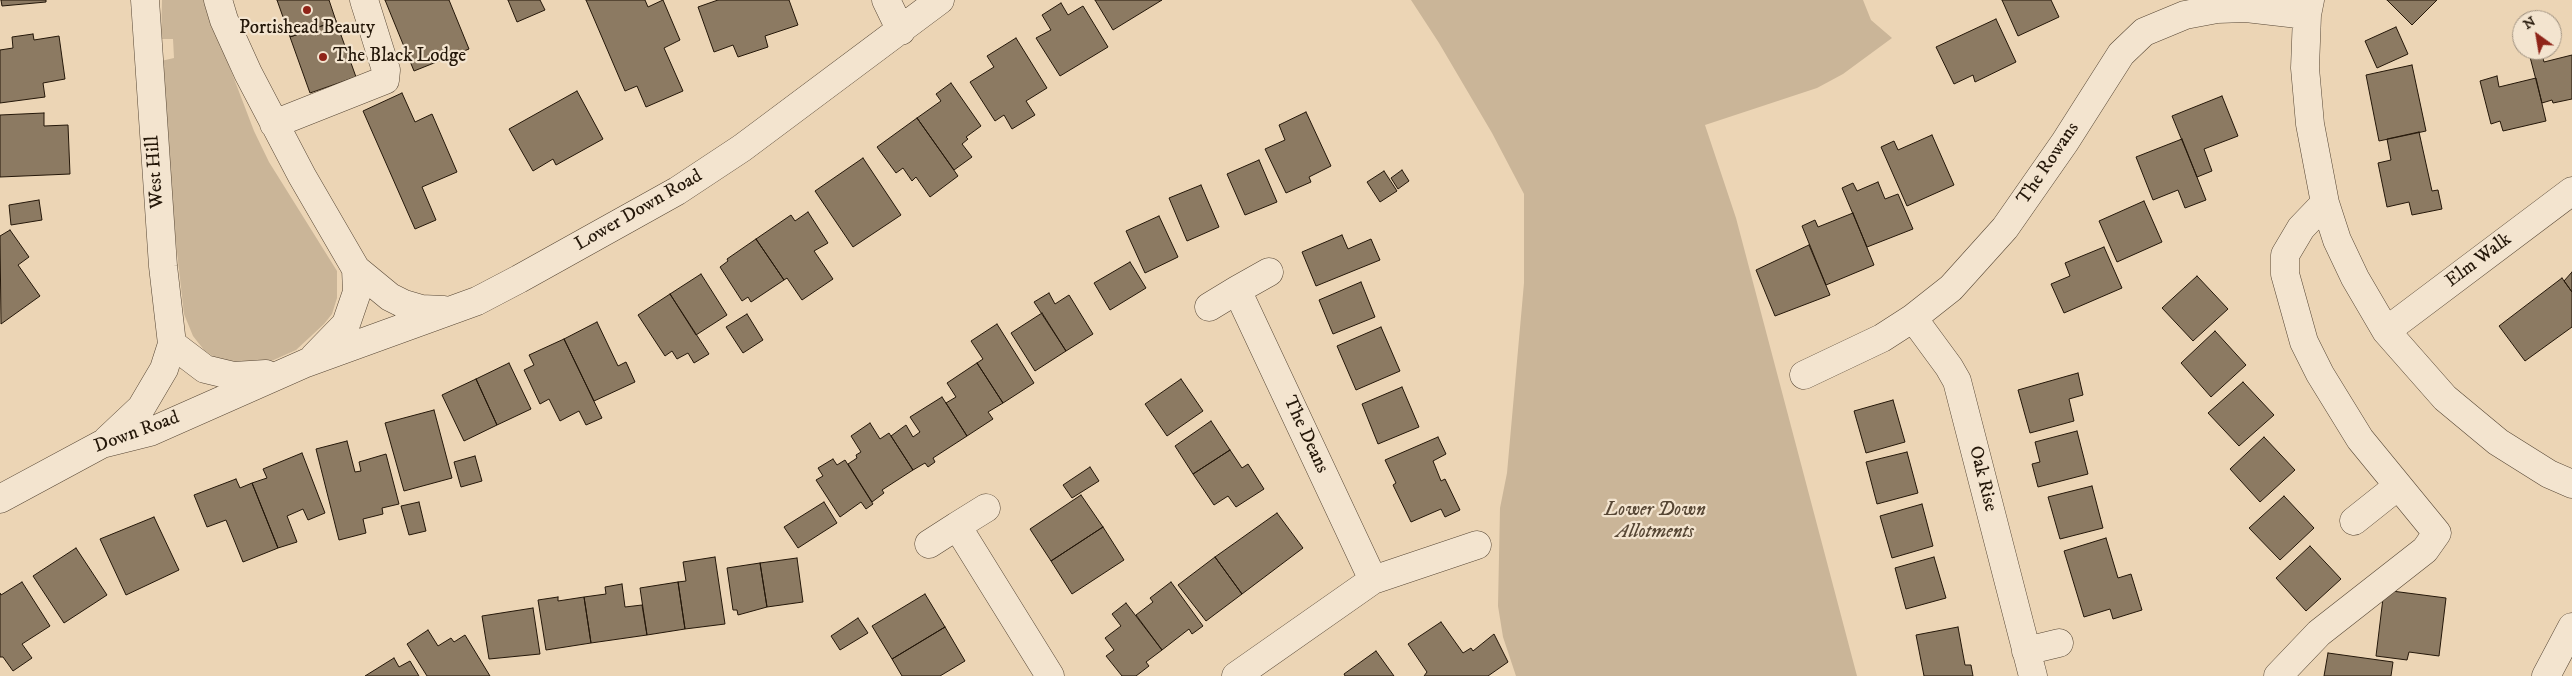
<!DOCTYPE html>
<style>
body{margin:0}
#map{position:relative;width:2572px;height:676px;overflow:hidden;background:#ecd5b5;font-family:"IM FELL DW Pica",serif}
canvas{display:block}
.north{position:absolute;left:2512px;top:10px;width:50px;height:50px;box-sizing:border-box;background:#f3e4cf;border:1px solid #a09280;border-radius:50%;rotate:328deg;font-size:14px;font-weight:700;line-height:20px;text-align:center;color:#241709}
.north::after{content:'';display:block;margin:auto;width:18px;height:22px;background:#8f2418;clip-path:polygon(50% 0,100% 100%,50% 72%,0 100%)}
</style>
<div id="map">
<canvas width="2572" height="676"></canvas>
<div class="north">N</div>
</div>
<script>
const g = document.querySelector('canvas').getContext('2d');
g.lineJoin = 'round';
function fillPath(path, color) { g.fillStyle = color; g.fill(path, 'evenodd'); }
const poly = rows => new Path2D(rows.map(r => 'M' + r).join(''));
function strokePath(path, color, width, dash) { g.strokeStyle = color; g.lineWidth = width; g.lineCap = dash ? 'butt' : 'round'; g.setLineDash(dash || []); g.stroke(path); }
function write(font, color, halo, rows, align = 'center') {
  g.font = font + ' "IM FELL DW Pica",serif'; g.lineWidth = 4.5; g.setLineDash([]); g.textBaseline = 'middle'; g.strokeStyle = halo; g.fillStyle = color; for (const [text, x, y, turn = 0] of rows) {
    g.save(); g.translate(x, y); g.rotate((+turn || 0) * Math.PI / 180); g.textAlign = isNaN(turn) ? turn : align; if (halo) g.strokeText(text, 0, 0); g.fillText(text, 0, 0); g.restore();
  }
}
fillPath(poly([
 [162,0,204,0,254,131,269,162,337,271,337,298,332,314,324,324,296,350,267,363,247,367,217,359,204,350,193,336,184,314,156,65,161,61,174,58,173,39,161,39],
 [1411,0,1863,0,1871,20,1892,38,1843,74,1817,88,1705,125,1736,218,1857,676,1516,676,1503,637,1498,606,1500,508,1507,473,1524,283,1524,194,1492,133,1439,43]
]), '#cab598');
const building = poly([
 [1,0,46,0,46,2,2,6,1,0],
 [277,0,329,0,336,21,290,37,277,0],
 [385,0,449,0,469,49,414,71,385,0],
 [508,0,540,0,545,10,517,22,508,0],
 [586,0,645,0,648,7,663,0,680,40,664,48,683,91,646,107,637,86,625,91,586,0],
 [718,0,789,0,798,25,765,36,768,47,738,57,733,45,714,52,698,7,718,0],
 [1095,0,1162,0,1113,30,1095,0],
 [2002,0,2051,0,2059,17,2018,36,2002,0],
 [2387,0,2437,0,2412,25,2387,0],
 [1061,3,1068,15,1083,6,1108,47,1060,76,1036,38,1051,30,1042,15,1061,3],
 [1996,19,2016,62,1975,82,1973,75,1954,84,1936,47,1996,19],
 [336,21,356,77,310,93,290,37,336,21],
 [2396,27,2408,54,2377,68,2365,41,2396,27],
 [33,34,34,40,59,36,65,79,43,83,45,97,0,103,0,50,13,48,12,37,33,34],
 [1016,38,1047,88,1026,101,1035,115,1012,129,1004,115,995,121,970,82,994,67,987,56,1016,38],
 [2542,54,2544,62,2572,55,2572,99,2553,103,2552,100,2542,103,2530,57,2542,54],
 [2412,65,2426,131,2379,141,2366,75,2412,65],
 [2497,76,2499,87,2536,78,2546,121,2503,131,2500,121,2491,124,2480,81,2497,76],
 [951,83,981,126,966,137,968,139,962,144,972,157,954,170,917,118,941,101,936,94,951,83],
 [577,91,603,139,556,165,553,159,533,171,509,129,577,91],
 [402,93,415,122,432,114,457,172,422,187,436,220,415,229,363,111,402,93],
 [2222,96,2238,136,2204,149,2212,171,2197,177,2172,116,2222,96],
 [1306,112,1331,166,1309,177,1311,182,1286,193,1265,149,1285,140,1279,125,1306,112],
 [44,113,44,126,68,125,70,174,0,177,0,115,44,113],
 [917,118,958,176,930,197,916,177,912,181,903,168,896,173,877,147,917,118],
 [2419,132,2432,191,2438,190,2442,209,2412,215,2409,202,2387,207,2378,163,2391,160,2387,139,2419,132],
 [1932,135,1954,185,1907,206,1881,147,1894,141,1898,150,1932,135],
 [2182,139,2206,200,2185,208,2178,190,2153,200,2136,157,2182,139],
 [863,158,901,215,853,247,815,191,863,158],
 [1259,160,1277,202,1245,215,1227,174,1259,160],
 [1402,170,1409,181,1398,189,1391,178,1402,170],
 [1384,171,1397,191,1380,202,1367,182,1384,171],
 [1878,182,1885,199,1898,194,1913,229,1867,247,1842,188,1853,183,1857,191,1878,182],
 [1201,185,1219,227,1187,241,1169,198,1201,185],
 [39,200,42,220,11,225,9,205,39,200],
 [2144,201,2162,242,2117,262,2099,221,2144,201],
 [808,212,828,243,814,251,833,279,802,300,787,278,784,280,756,239,791,215,795,221,808,212],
 [1853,213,1874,265,1826,285,1802,226,1815,220,1818,227,1853,213],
 [1159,216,1178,257,1145,273,1126,231,1159,216],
 [10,230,29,257,18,265,40,296,1,324,0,236,10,230],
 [1342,235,1348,249,1371,239,1380,260,1316,286,1302,252,1342,235],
 [756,239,784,280,751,302,748,297,742,301,720,267,728,261,727,259,756,239],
 [1809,245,1830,295,1775,316,1756,270,1809,245],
 [2104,247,2122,288,2064,313,2051,284,2070,276,2065,263,2104,247],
 [1130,262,1146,288,1110,310,1094,283,1130,262],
 [2572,272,2572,292,2564,281,2572,272],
 [701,274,727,315,696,335,670,294,701,274],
 [2197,276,2228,309,2193,341,2162,308,2197,276],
 [2562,278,2572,292,2572,327,2525,361,2499,326,2562,278],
 [1361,282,1375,317,1333,334,1319,300,1361,282],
 [1049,293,1055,304,1069,295,1093,334,1066,351,1034,302,1049,293],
 [670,294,709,354,694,363,688,353,677,359,672,351,665,356,638,315,670,294],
 [1042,313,1066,351,1035,371,1011,333,1042,313],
 [747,314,763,340,743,353,726,327,747,314],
 [597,322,618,366,626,362,635,382,594,401,564,339,597,322],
 [997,324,1034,383,1003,403,977,363,983,359,971,341,997,324],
 [1381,327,1400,371,1356,390,1337,346,1381,327],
 [2215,331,2246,365,2211,397,2181,363,2215,331],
 [564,339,602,418,586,425,579,411,560,421,549,399,540,404,524,370,534,365,529,355,564,339],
 [509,363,531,409,497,425,476,379,509,363],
 [977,363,1003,403,988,412,993,419,967,436,946,403,956,397,947,383,977,363],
 [2078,373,2083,395,2069,399,2074,421,2030,433,2018,390,2078,373],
 [476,379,497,425,464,441,442,395,476,379],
 [1181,379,1203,411,1167,436,1145,404,1181,379],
 [2243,382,2274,415,2239,446,2208,413,2243,382],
 [1402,387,1419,427,1378,444,1362,404,1402,387],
 [942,397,967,436,933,458,935,462,928,467,925,463,913,470,891,436,906,425,913,437,920,432,910,417,942,397],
 [1893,400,1905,442,1866,453,1854,411,1893,400],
 [434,410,452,478,404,491,385,423,434,410],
 [1211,421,1230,450,1193,474,1175,446,1211,421],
 [870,423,880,439,889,433,913,470,882,490,884,493,872,502,848,464,857,458,856,455,861,452,851,436,870,423],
 [2077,431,2088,474,2038,487,2032,464,2040,462,2035,442,2077,431],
 [1438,437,1446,454,1433,461,1441,481,1445,479,1460,510,1445,517,1441,509,1411,522,1393,485,1396,483,1385,460,1438,437],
 [2264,437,2295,470,2260,502,2230,469,2264,437],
 [347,441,355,472,361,471,359,462,386,454,399,504,382,508,383,514,363,519,366,533,339,540,316,449,347,441],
 [1230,450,1242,468,1248,464,1264,489,1236,507,1228,496,1214,505,1193,474,1230,450],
 [1907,452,1918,493,1877,504,1866,462,1907,452],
 [302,453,325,513,308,520,303,509,287,516,297,542,278,548,252,483,267,478,263,469,302,453],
 [475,456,482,481,461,487,454,462,475,456],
 [833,459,837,465,845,460,873,504,866,509,861,502,840,517,816,480,823,476,818,468,833,459],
 [1090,467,1099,481,1072,498,1063,485,1090,467],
 [236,479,240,488,252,483,278,548,243,562,226,520,207,527,194,495,236,479],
 [2092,486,2103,528,2060,539,2048,497,2092,486],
 [1081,495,1103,527,1051,561,1030,529,1081,495],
 [2284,496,2314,528,2280,560,2249,528,2284,496],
 [419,502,426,531,409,535,401,506,419,502],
 [824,502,837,523,798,548,784,527,824,502],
 [1922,504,1933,546,1892,558,1880,516,1922,504],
 [1277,513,1303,548,1242,594,1215,557,1277,513],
 [154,517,179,570,126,595,100,539,154,517],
 [1103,527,1124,560,1072,594,1051,561,1103,527],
 [2106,538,2118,578,2131,574,2142,610,2113,619,2110,609,2084,617,2064,551,2106,538],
 [2310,546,2341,579,2306,611,2276,578,2310,546],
 [76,548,107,595,64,623,33,576,76,548],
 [715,557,725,624,685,629,678,582,686,581,683,562,715,557],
 [1215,557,1242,594,1206,621,1178,585,1215,557],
 [1934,557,1946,598,1906,609,1895,568,1934,557],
 [797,558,803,602,767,607,760,563,797,558],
 [760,563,767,607,738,615,737,610,733,610,727,568,760,563],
 [22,582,50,626,22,644,32,658,13,671,3,657,0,657,0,593,1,595,22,582],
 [678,582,685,629,647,635,640,588,678,582],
 [1171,582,1203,626,1192,634,1189,629,1162,650,1136,615,1153,602,1150,598,1171,582],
 [622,584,625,607,642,605,647,635,591,643,584,597,606,594,605,587,622,584],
 [2384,590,2446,598,2439,656,2409,652,2407,660,2376,656,2384,590],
 [925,594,945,627,892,659,872,626,925,594],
 [558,597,558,601,584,597,591,643,546,650,538,600,558,597],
 [1126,603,1162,650,1146,662,1149,666,1136,676,1122,676,1106,656,1114,650,1105,638,1121,626,1112,614,1126,603],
 [533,608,540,654,489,659,482,616,533,608],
 [858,618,868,633,840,650,831,636,858,618],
 [1441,622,1463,653,1471,648,1473,651,1494,634,1508,662,1488,676,1424,676,1427,672,1408,644,1441,622],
 [945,627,965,661,940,676,902,676,892,659,945,627],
 [1958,627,1965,665,1971,665,1973,676,1924,676,1916,635,1958,627],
 [428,630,438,646,451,638,454,642,465,635,490,676,427,676,407,644,428,630],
 [1376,651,1394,676,1345,676,1344,674,1376,651],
 [2328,653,2393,662,2391,676,2324,676,2328,653],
 [394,658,399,667,410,661,419,676,365,676,394,658]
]);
fillPath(building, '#8c7a62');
strokePath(building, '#241709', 1);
const minor = poly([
 [218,0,224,20,248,73,302,176,356,269,357,292,346,324,314,357],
 [886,0,901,31],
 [2310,0,2307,15,2305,68,2310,124,2325,203,2337,240,2355,278,2386,331,2445,398,2498,442,2549,474,2572,484],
 [274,124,385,80,386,70,364,0],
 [356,269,390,297,404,304,421,309,444,310],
 [1209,307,1237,290],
 [1913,318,1949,367,1957,381,2033,676],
 [2386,331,2572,191],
 [172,344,205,369,234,376,266,374],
 [1804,375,1882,338,1913,318,1951,288,2005,228,2065,142,2121,54,2144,32,2185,15,2217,9,2246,8,2307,15],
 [107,440,141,408,164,369,172,344,163,266,145,0],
 [0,499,102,444,150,432,306,363,477,301,519,279,677,191,742,148,940,0],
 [2354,521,2398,486],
 [957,526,986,508],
 [929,544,957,526,1050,676],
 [1373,580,1477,545],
 [2026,651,2059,643],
 [1236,676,1373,580,1237,290,1269,272],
 [2278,676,2319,633,2425,550,2437,533,2360,439,2320,374,2304,342,2285,274,2285,255,2301,228,2325,203],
 [2546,676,2572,627]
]);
strokePath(minor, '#564634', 29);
strokePath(minor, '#f3e4cf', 28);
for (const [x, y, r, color] of [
 [307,10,5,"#8f2418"],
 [323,57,5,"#8f2418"]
]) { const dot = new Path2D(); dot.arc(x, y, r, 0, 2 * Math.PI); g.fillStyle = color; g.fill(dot); strokePath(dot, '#f3e4cf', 2); }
write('19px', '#241709', '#f3e4cf', [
 ["Portishead Beauty",307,29],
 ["The Black Lodge",333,57,"left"]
]);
write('19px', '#241709', '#f3e4cf', [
 ["The Rowans",2049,164,-56],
 ["West Hill",156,172,-94],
 ["Lower Down Road",639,211,-30],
 ["Elm Walk",2479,261,-37],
 ["Down Road",137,433,-20],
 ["The Deans",1305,435,65],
 ["Oak Rise",1982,479,76]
]);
write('italic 19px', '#564634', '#f3e4cf', [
 ["Lower Down",1655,511],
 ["Allotments",1655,533]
]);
</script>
